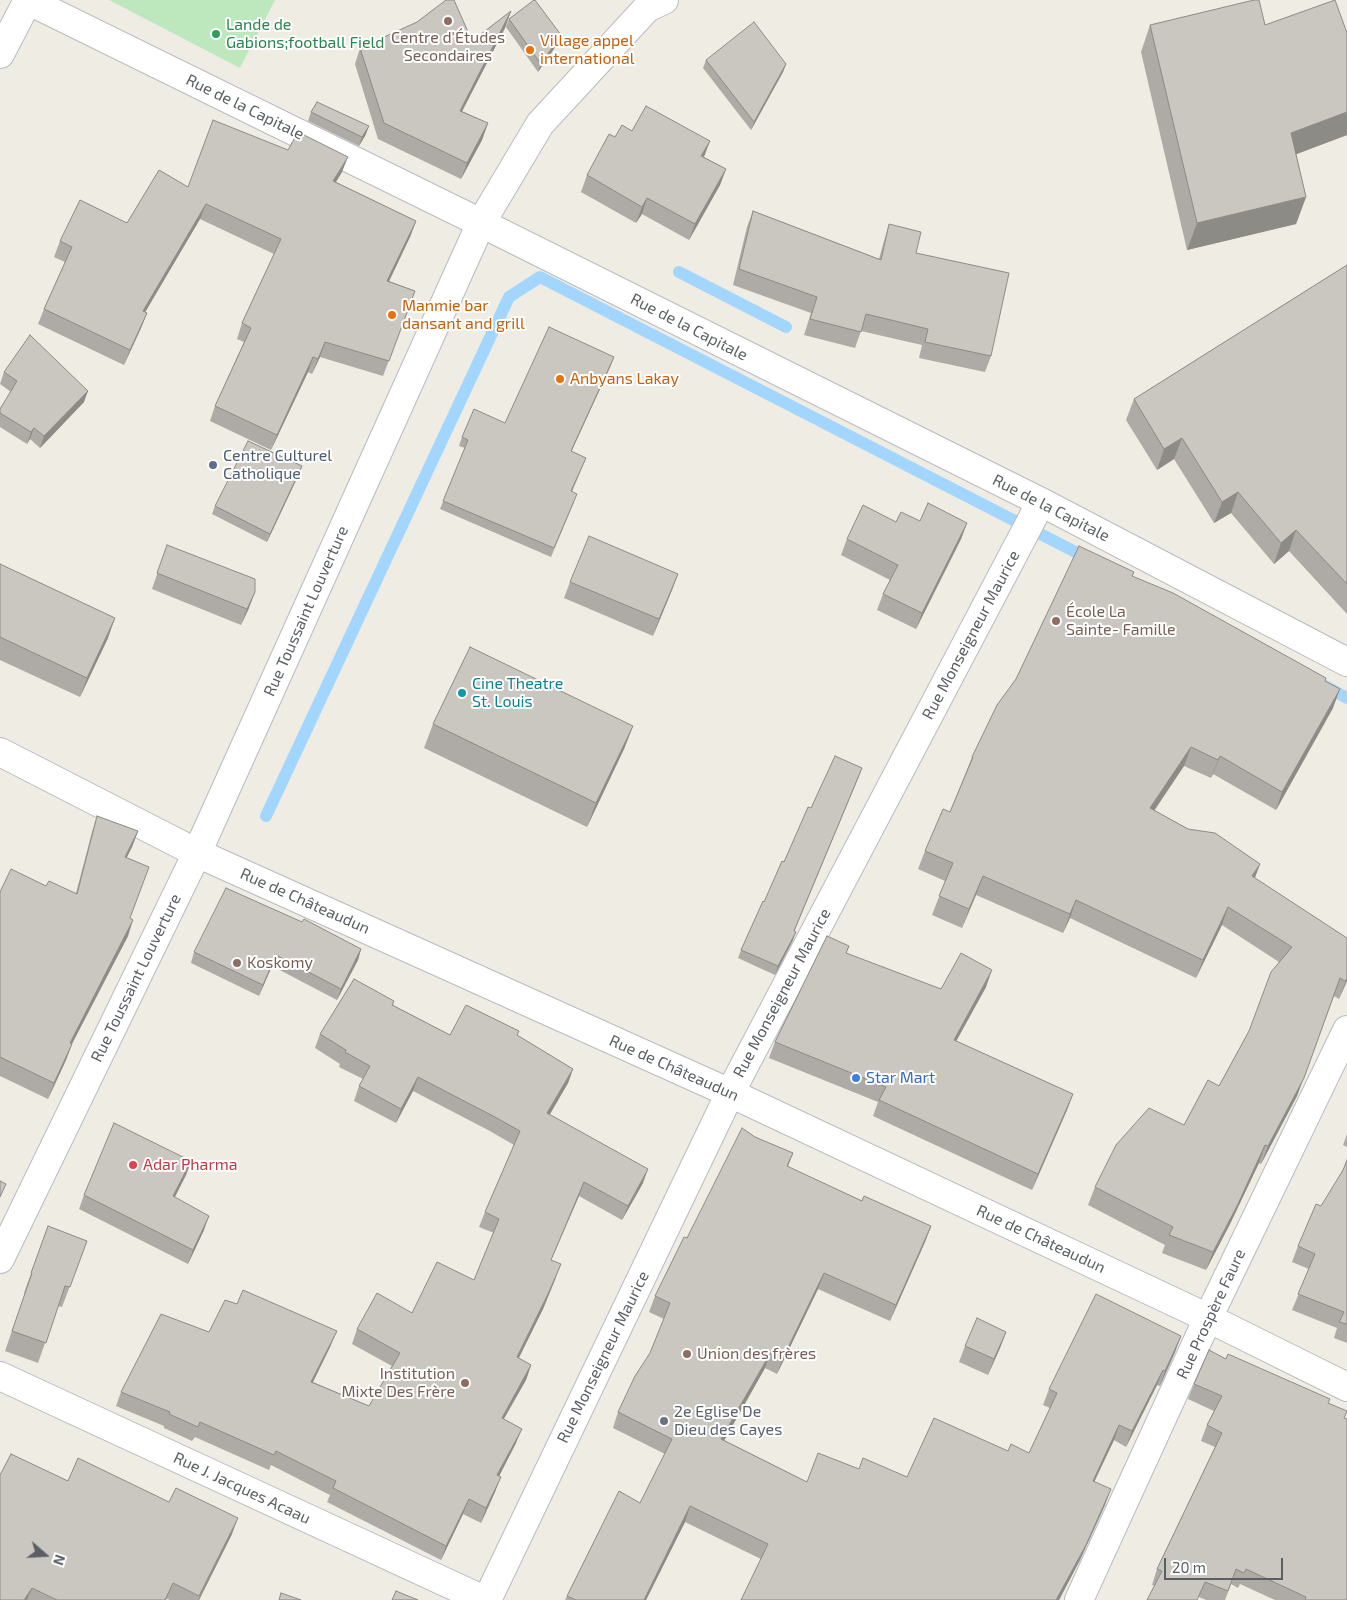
<!DOCTYPE html>
<meta charset="utf-8">
<style>
body{margin:0}
#map{position:relative;width:1347px;height:1600px;overflow:hidden;background:#efece3;font-family:"Exo 2",sans-serif}
canvas{display:block}
.north{position:absolute;left:20px;top:1530px;width:50px;height:50px;-webkit-text-stroke:4px #fff;paint-order:stroke;rotate:109deg;font-size:14px;font-weight:700;line-height:20px;text-align:center;color:#5b5f65}
.north::after{content:'';display:block;margin:auto;width:18px;height:22px;background:#5b5f65;clip-path:polygon(50% 0,100% 100%,50% 72%,0 100%)}
.scale{position:absolute;left:1164px;top:1558px;width:119px;height:22px;box-sizing:border-box;border:2px solid #5b5f65;border-top:0;padding-left:6px;font-size:15px;line-height:18px;white-space:nowrap;color:#5b5f65;-webkit-text-stroke:4px #fff;paint-order:stroke}
</style>
<div id="map">
<canvas width="1347" height="1600"></canvas>
<div class="north">N</div>
<div class="scale">20 m</div>
</div>
<script>
const g = document.querySelector('canvas').getContext('2d');
g.lineJoin = 'round';
function fillPath(path, color) { g.fillStyle = color; g.fill(path, 'evenodd'); }
const poly = rows => new Path2D(rows.map(r => 'M' + r).join(''));
function strokePath(path, color, width, dash) { g.strokeStyle = color; g.lineWidth = width; g.lineCap = dash ? 'butt' : 'round'; g.setLineDash(dash || []); g.stroke(path); }
function write(font, color, halo, rows, align = 'center') {
  g.font = font + ' "Exo 2",sans-serif'; g.lineWidth = 4; g.setLineDash([]); g.textBaseline = 'middle'; g.strokeStyle = halo; g.fillStyle = color; for (const [text, x, y, turn = 0] of rows) {
    g.save(); g.translate(x, y); g.rotate((+turn || 0) * Math.PI / 180); g.textAlign = isNaN(turn) ? turn : align; if (halo) g.strokeText(text, 0, 0); g.fillText(text, 0, 0); g.restore();
  }
}
fillPath(poly([
 [109,0,275,0,240,68]
]), '#bde8be');
strokePath(poly([
 [679,272,786,327],
 [1325,686,1347,698],
 [266,816,509,297,540,277,1091,560]
]), '#a3d6ff', 12);
const minor = poly([
 [27,0,481,223,1041,502,1347,662],
 [0,54,28,0],
 [0,752,197,853,730,1093,1208,1318,1347,1387],
 [0,1259,197,853,481,223,540,124,647,8,664,0],
 [0,1376,484,1600],
 [487,1600,730,1093,1041,502],
 [1079,1600,1208,1318,1347,1030]
]);
strokePath(minor, '#b8bbc0', 30);
strokePath(minor, '#fff', 28);
fillPath(poly([
 [511,11,505,28,462,111,488,123,482,140,461,179,378,139,355,64,360,48,472,41],
 [509,19,558,43,538,72,506,27],
 [1150,25,1265,25,1347,33,1347,135,1296,154,1306,197,1296,224,1187,250,1141,52],
 [706,60,786,64,783,72,751,130,703,68],
 [311,112,366,134,359,146,308,121],
 [632,131,704,157,726,169,720,185,689,240,642,214,636,223,581,192,587,175,615,137],
 [342,172,336,182,416,221,410,237,389,281,415,291,383,376,320,357,312,374,308,372,271,450,210,421,215,406,244,342,237,339,242,323,274,254,200,219,145,312,147,313,141,328,124,365,38,324,44,309,65,262,54,257,60,241,127,223,188,187],
 [753,211,879,259,884,241,889,224,916,253,991,356,985,372,919,358,922,345,861,331,855,348,804,335,811,313,733,285,747,227],
 [1347,265,1347,614,1289,551,1274,564,1231,513,1214,523,1174,459,1157,470,1126,420,1134,399],
 [611,365,571,451,586,458,572,492,574,502,551,557,440,509,465,448,459,446,462,437,505,423],
 [4,372,84,402,40,448,30,439,27,444,0,427,0,409,11,392,0,384],
 [302,466,299,474,267,542,212,514,215,506],
 [920,521,967,523,961,539,916,629,877,610,883,594,890,580,841,555,847,539,896,522],
 [167,545,249,608,241,625,152,589],
 [0,564,108,638,80,697,0,660],
 [1134,572,1132,577,1325,681,1333,708,1276,810,1213,774,1211,778,1184,766,1154,810,1188,829,1260,864,1255,878,1347,981,1339,999,1334,996,1297,1096,1261,1164,1259,1163,1230,1224,1206,1270,1162,1253,1165,1245,1088,1205,1095,1187,1184,1125,1219,1086,1249,1031,1279,962,1222,925,1196,978,1070,918,1063,933,976,895,962,928,932,915,945,881,918,869,925,851,950,812,972,757],
 [678,574,672,590,653,636,564,598,570,582],
 [433,724,633,726,624,749,587,827,424,748],
 [859,776,794,931,793,940,775,975,738,958,741,950,764,902,811,808],
 [97,816,138,831,132,847,126,858,130,918,128,936,72,1044,66,1060,48,1099,0,1076,0,892,46,886,76,893,92,832],
 [849,946,846,954,941,989,986,987,956,1041,1073,1094,1067,1110,1032,1190,873,1116,878,1102,769,1058,775,1042],
 [361,949,358,960,337,1000,272,966,259,996,191,963,194,952],
 [394,1001,393,1005,450,1035,519,1031,517,1036,573,1069,568,1083,549,1115,643,1183,622,1220,579,1196,551,1260,556,1278,543,1309,518,1358,531,1365,526,1380,504,1419,516,1443,499,1476,495,1492,481,1523,463,1514,441,1560,327,1502,330,1495,271,1465,269,1470,195,1437,192,1441,164,1428,164,1426,116,1406,121,1392,209,1332,331,1345,313,1382,369,1406,392,1366,352,1344,357,1329,412,1313,474,1280,494,1233,479,1227,485,1212,514,1145,488,1130,413,1091,396,1123,354,1101,359,1086,363,1079,339,1067,340,1064,315,1048,320,1034],
 [1347,1134,1347,1147,1343,1145],
 [755,1137,793,1153,788,1167,862,1201,931,1226,925,1242,890,1321,818,1289,777,1374,765,1368,724,1440,807,1482,859,1469,907,1477,1008,1451,1029,1453,1050,1408,1043,1405,1049,1389,1181,1336,1175,1352,1160,1386,1157,1385,1126,1447,1114,1440,1094,1482,1105,1505,1080,1560,1059,1600,741,1600,761,1559,685,1522,646,1600,565,1600,567,1596,640,1503,665,1454,613,1428,618,1412,650,1353,664,1319,649,1312,655,1296,687,1238],
 [1347,1160,1347,1343,1334,1338,1337,1328,1292,1310,1309,1269,1292,1262,1298,1246,1343,1170],
 [191,1161,186,1175,175,1197,204,1230,188,1264,79,1209,84,1195],
 [48,1226,87,1241,62,1307,58,1306,38,1363,5,1351,25,1293,24,1293],
 [1006,1332,1000,1348,988,1375,959,1362,965,1346],
 [1226,1359,1328,1403,1344,1418,1347,1600,1275,1600,1240,1584,1238,1588,1231,1584,1225,1600,1206,1600,1199,1597,1152,1585,1157,1569,1215,1447,1201,1441,1207,1425,1214,1411,1188,1399,1194,1384],
 [68,1481,232,1534,199,1600,170,1600,167,1599,166,1600,0,1600]
]), '#aeaaa5');
fillPath(poly([
 [511,11,505,28,454,127,460,111],
 [561,35,558,43,538,72,541,64],
 [786,64,783,72,751,130,754,122],
 [1347,112,1347,135,1281,160,1291,133],
 [488,123,482,140,461,179,467,163],
 [369,126,366,134,359,146,362,137],
 [710,141,704,157,701,156],
 [348,157,342,172,327,196,333,181],
 [726,169,720,185,689,240,695,224],
 [1306,197,1296,224,1187,250,1197,223],
 [647,198,642,214,636,223,642,207],
 [206,204,200,219,137,326,143,311],
 [416,221,410,237,382,296,387,281],
 [147,313,141,328,124,365,130,350],
 [325,342,320,357,312,374,318,359],
 [313,357,308,372,271,450,277,435],
 [614,357,611,365,568,459,571,451],
 [88,391,84,402,40,448,44,436],
 [34,428,30,439,27,444,31,432],
 [1182,438,1174,459,1157,470,1164,449],
 [302,466,299,474,267,542,270,534],
 [1238,492,1231,513,1214,523,1222,502],
 [967,523,961,539,916,629,922,613],
 [1296,530,1289,551,1274,564,1281,543],
 [678,574,672,590,653,636,659,619],
 [255,592,249,608,241,625,247,609],
 [115,618,108,638,80,697,87,678],
 [1340,689,1333,708,1276,810,1282,792],
 [633,726,624,749,587,827,596,803],
 [1191,747,1184,766,1144,826,1150,808],
 [1220,756,1213,774,1211,778,1218,760],
 [862,768,859,776,791,939,794,931],
 [138,831,132,847,119,873,125,857],
 [1260,864,1253,882,1252,876],
 [983,876,976,895,962,928,969,909],
 [1076,900,1070,918,1063,933,1070,914],
 [1228,907,1222,925,1196,978,1203,960],
 [133,920,128,936,64,1059,70,1043],
 [796,932,793,940,775,975,778,966],
 [361,949,358,960,337,1000,341,989],
 [276,955,272,966,259,996,263,985],
 [992,970,986,987,948,1056,954,1040],
 [1340,978,1297,1096,1261,1164,1268,1146],
 [1347,978,1347,981,1339,999],
 [72,1044,66,1060,48,1099,54,1083],
 [573,1069,568,1083,542,1128,547,1113],
 [418,1077,413,1091,396,1123,401,1109],
 [1073,1094,1067,1110,1032,1190,1038,1174],
 [1265,1145,1259,1163,1230,1224,1206,1270,1213,1252],
 [191,1161,186,1175,168,1210,173,1196],
 [648,1169,643,1183,622,1220,628,1206],
 [584,1182,579,1196,545,1274,551,1260],
 [209,1216,204,1230,188,1264,193,1250],
 [931,1226,925,1242,890,1321,896,1305],
 [561,1264,543,1309,512,1372,517,1357],
 [824,1273,818,1289,777,1374,783,1358],
 [337,1331,331,1345,306,1396,311,1382],
 [1006,1332,1000,1348,988,1375,994,1359],
 [1181,1336,1175,1352,1160,1386,1165,1371],
 [771,1352,765,1368,716,1455,721,1439],
 [531,1365,526,1380,496,1432,502,1418],
 [1163,1370,1157,1385,1126,1447,1132,1431],
 [1119,1425,1114,1440,1087,1497,1093,1481],
 [522,1429,516,1443,492,1490,497,1475],
 [501,1477,495,1492,481,1523,486,1508],
 [1111,1489,1105,1505,1080,1560,1059,1600,1056,1600],
 [469,1499,463,1514,441,1560,446,1546],
 [690,1506,685,1522,646,1600,644,1600],
 [238,1518,232,1534,199,1600,198,1600],
 [32,1588,27,1600,24,1600]
]), '#8d8b86');
const building = poly([
 [446,0,454,0,472,41,511,11,460,111,488,123,467,163,384,123,360,48,417,22,446,0],
 [534,0,535,0,561,35,541,64,509,19,534,0],
 [1254,0,1259,0,1265,25,1335,0,1347,33,1347,112,1291,133,1306,197,1197,223,1150,25,1254,0],
 [754,22,786,64,754,122,706,60,754,22],
 [317,102,369,126,362,137,311,112,317,102],
 [646,106,710,141,701,156,726,169,695,224,647,198,642,207,587,175,609,134,615,137,622,125,632,131,646,106],
 [213,120,288,150,298,132,348,157,333,181,416,221,387,281,415,291,389,361,325,342,318,359,313,357,277,435,215,406,251,328,242,323,281,239,206,204,143,311,147,313,130,350,44,309,72,247,60,241,80,200,127,223,159,170,188,187,213,120],
 [753,211,881,260,889,224,921,232,916,253,1009,273,991,356,925,342,928,329,866,314,861,332,810,319,817,297,739,269,753,211],
 [1347,265,1347,584,1296,530,1281,543,1238,492,1222,502,1182,438,1164,449,1134,399,1347,265],
 [549,327,614,357,571,451,586,458,571,491,577,494,554,548,443,501,468,440,462,437,474,409,505,423,549,327],
 [30,335,88,391,44,436,34,428,31,432,0,413,0,409,17,381,4,372,30,335],
 [248,441,302,466,270,534,215,506,248,441],
 [928,503,967,523,922,613,883,594,898,565,847,539,863,505,896,522,901,512,920,521,928,503],
 [589,536,678,574,659,619,570,582,589,536],
 [167,545,255,579,255,592,247,609,157,573,167,545],
 [1079,546,1134,572,1132,576,1173,593,1326,678,1325,681,1340,689,1282,792,1220,756,1218,760,1191,747,1150,808,1188,829,1215,833,1260,864,1252,876,1347,938,1347,978,1345,981,1340,978,1304,1078,1268,1146,1265,1145,1237,1206,1213,1252,1169,1235,1173,1227,1095,1187,1116,1145,1149,1108,1184,1125,1208,1080,1219,1086,1249,1031,1271,972,1292,947,1228,907,1203,960,1076,900,1070,914,983,876,969,909,939,896,953,863,925,851,943,809,950,812,973,757,972,757,997,705,1016,679,1079,546],
 [0,564,115,618,87,678,0,637,0,564],
 [470,647,633,726,596,803,433,724,470,647],
 [835,756,862,768,794,931,796,932,778,966,741,950,763,901,764,902,782,861,784,862,808,807,811,808,835,756],
 [97,816,138,831,125,857,149,867,130,918,133,920,70,1043,72,1044,54,1083,0,1057,0,892,11,869,46,886,49,881,77,894,97,816],
 [226,888,302,922,304,919,361,949,341,989,276,955,263,985,194,952,226,888],
 [827,936,849,946,846,953,941,989,961,953,992,970,954,1040,1073,1094,1038,1174,879,1100,886,1087,775,1042,827,936],
 [354,979,394,1001,392,1005,450,1035,466,1005,519,1031,517,1035,573,1069,547,1113,648,1169,628,1206,584,1182,551,1260,561,1264,548,1294,517,1357,531,1365,502,1418,522,1429,497,1475,501,1477,486,1508,469,1499,446,1546,333,1488,336,1481,276,1451,274,1455,200,1422,198,1427,169,1414,170,1412,121,1392,161,1314,209,1332,225,1300,237,1304,243,1290,337,1331,311,1382,369,1406,400,1353,357,1329,377,1293,412,1313,437,1262,474,1280,499,1219,485,1212,520,1131,493,1116,418,1077,401,1109,359,1086,370,1066,345,1052,346,1050,320,1034,354,979],
 [114,1123,191,1161,173,1196,209,1216,193,1250,84,1195,114,1123],
 [742,1128,755,1137,793,1153,787,1166,862,1201,864,1196,931,1226,896,1305,824,1273,783,1358,771,1352,721,1439,807,1482,818,1453,859,1469,863,1458,907,1477,934,1418,1008,1451,1011,1444,1029,1453,1057,1393,1049,1389,1096,1294,1181,1336,1165,1371,1163,1370,1132,1431,1119,1425,1093,1481,1111,1489,1086,1545,1056,1600,741,1600,768,1544,690,1506,644,1600,576,1600,567,1596,619,1491,640,1503,672,1439,618,1412,635,1376,650,1353,670,1303,655,1296,684,1237,687,1238,742,1128],
 [1347,1160,1347,1324,1339,1322,1344,1312,1298,1294,1315,1254,1298,1246,1316,1204,1321,1206,1343,1170,1347,1160],
 [0,1181,6,1184,0,1197,0,1181],
 [48,1226,87,1241,70,1287,65,1286,46,1343,12,1331,32,1273,31,1273,48,1226],
 [977,1318,1006,1332,994,1359,965,1346,977,1318],
 [1209,1350,1226,1359,1228,1354,1330,1399,1328,1403,1347,1411,1344,1418,1347,1419,1347,1600,1305,1600,1306,1597,1246,1569,1244,1573,1236,1569,1228,1591,1205,1582,1197,1600,1147,1600,1162,1571,1157,1569,1222,1433,1207,1425,1222,1396,1194,1384,1209,1350],
 [11,1454,68,1481,78,1458,169,1502,176,1488,238,1518,199,1596,173,1583,165,1600,57,1600,32,1588,24,1600,0,1600,0,1475,11,1454],
 [396,1591,418,1600,392,1600,396,1591],
 [281,1593,301,1600,279,1600,281,1593]
]);
fillPath(building, '#cac6c0');
strokePath(building, '#8d8b86', 1);
for (const [x, y, r, color] of [
 [448,21,5,"#8d6e63"],
 [216,34,5,"#2e9e5b"],
 [530,50,5,"#e8710a"],
 [392,315,5,"#e8710a"],
 [560,379,5,"#e8710a"],
 [213,465,5,"#5c6f8a"],
 [1056,621,5,"#8d6e63"],
 [462,693,5,"#0f9aa8"],
 [237,963,5,"#8d6e63"],
 [856,1078,5,"#3f7fe0"],
 [133,1165,5,"#e0444e"],
 [687,1354,5,"#8d6e63"],
 [465,1383,5,"#8d6e63"],
 [664,1421,5,"#6b7280"]
]) { const dot = new Path2D(); dot.arc(x, y, r, 0, 2 * Math.PI); g.fillStyle = color; g.fill(dot); strokePath(dot, '#fff', 2); }
write('16px', '#27864d', '#fff', [
 ["Lande de",226,25],
 ["Gabions;football Field",226,43]
], 'left');
write('16px', '#785e54', '#fff', [
 ["Centre d'Études",448,38,"center"],
 ["Secondaires",448,56,"center"],
 ["École La",1066,612],
 ["Sainte- Famille",1066,630],
 ["Koskomy",247,963],
 ["Union des frères",697,1354],
 ["Institution",455,1374,"right"],
 ["Mixte Des Frère",455,1392,"right"]
], 'left');
write('16px', '#c56008', '#fff', [
 ["Village appel",540,41],
 ["international",540,59],
 ["Manmie bar",402,306],
 ["dansant and grill",402,324],
 ["Anbyans Lakay",570,379]
], 'left');
write('16px', '#5b5f65', '#fff', [
 ["Rue de la Capitale",245,107,26],
 ["Rue de la Capitale",689,327,27],
 ["Rue de la Capitale",1051,508,27],
 ["Rue Toussaint Louverture",306,611,-66],
 ["Rue Monseigneur Maurice",971,635,-62],
 ["Rue de Châteaudun",305,901,24],
 ["Rue Toussaint Louverture",136,978,-64],
 ["Rue Monseigneur Maurice",782,993,-62],
 ["Rue de Châteaudun",674,1068,24],
 ["Rue de Châteaudun",1041,1239,25],
 ["Rue Prospère Faure",1211,1314,-65],
 ["Rue Monseigneur Maurice",603,1357,-64],
 ["Rue J. Jacques Acaau",242,1488,25]
]);
write('16px', '#4e5e75', '#fff', [
 ["Centre Culturel",223,456],
 ["Catholique",223,474]
], 'left');
write('16px', '#0d838f', '#fff', [
 ["Cine Theatre",472,684],
 ["St. Louis",472,702]
], 'left');
write('16px', '#366cbe', '#fff', [
 ["Star Mart",866,1078]
], 'left');
write('16px', '#be3a42', '#fff', [
 ["Adar Pharma",143,1165]
], 'left');
write('16px', '#5b616d', '#fff', [
 ["2e Eglise De",674,1412],
 ["Dieu des Cayes",674,1430]
], 'left');
</script>
